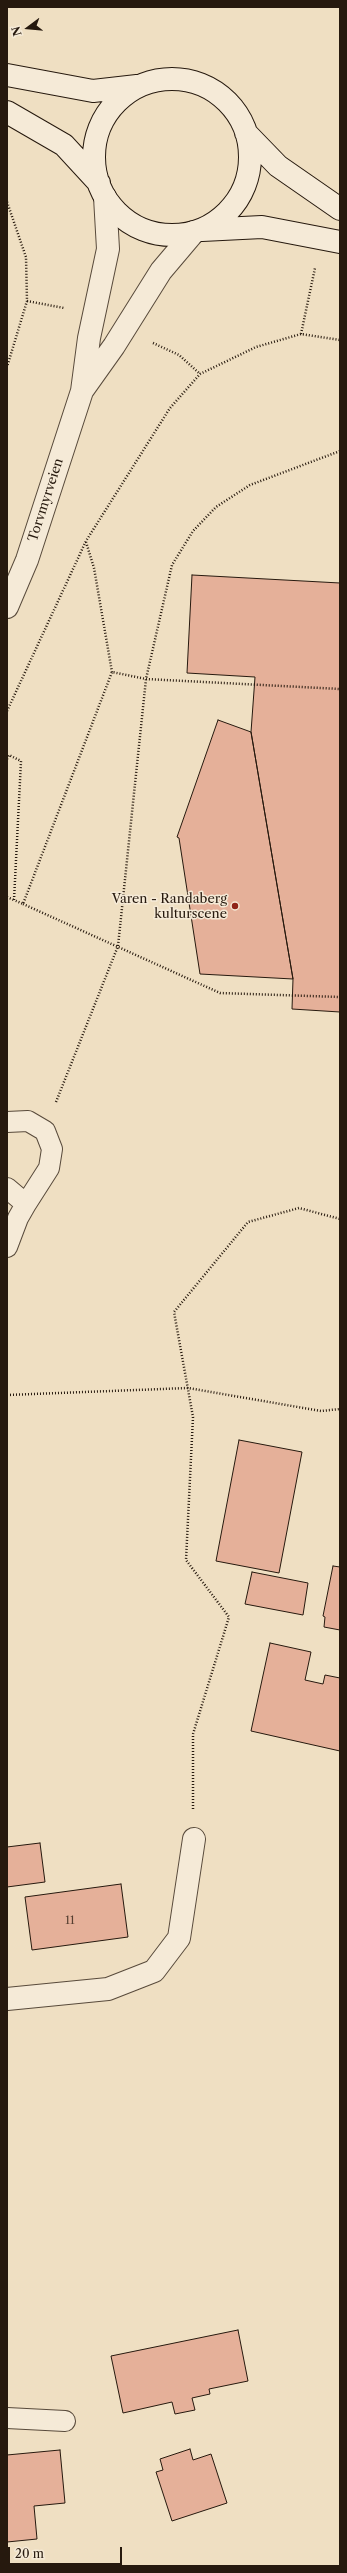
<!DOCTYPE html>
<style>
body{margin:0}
#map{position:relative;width:347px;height:2573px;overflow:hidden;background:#efdfc2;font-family:"Libre Caslon Text",serif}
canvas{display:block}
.frame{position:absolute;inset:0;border:8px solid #26190e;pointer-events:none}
.north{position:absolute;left:8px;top:8px;width:40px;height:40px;-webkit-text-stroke:3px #f5ead7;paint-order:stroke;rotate:254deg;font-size:11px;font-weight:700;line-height:16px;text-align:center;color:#26190e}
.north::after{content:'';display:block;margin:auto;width:14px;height:18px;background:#26190e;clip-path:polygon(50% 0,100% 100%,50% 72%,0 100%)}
.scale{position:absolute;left:8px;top:2547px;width:114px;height:18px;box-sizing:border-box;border:2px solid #26190e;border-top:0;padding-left:5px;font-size:12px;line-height:14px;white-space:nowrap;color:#26190e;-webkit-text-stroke:3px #f5ead7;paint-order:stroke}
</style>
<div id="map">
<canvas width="347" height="2573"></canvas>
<div class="frame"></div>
<div class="north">N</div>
<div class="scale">20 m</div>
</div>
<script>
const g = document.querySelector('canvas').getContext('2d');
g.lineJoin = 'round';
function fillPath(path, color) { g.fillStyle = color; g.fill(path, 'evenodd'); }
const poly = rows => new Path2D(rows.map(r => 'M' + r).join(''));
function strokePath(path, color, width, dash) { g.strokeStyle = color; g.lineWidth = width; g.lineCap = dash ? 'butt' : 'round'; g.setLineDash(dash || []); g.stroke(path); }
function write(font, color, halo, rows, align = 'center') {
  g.font = font + ' "Libre Caslon Text",serif'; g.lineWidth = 3; g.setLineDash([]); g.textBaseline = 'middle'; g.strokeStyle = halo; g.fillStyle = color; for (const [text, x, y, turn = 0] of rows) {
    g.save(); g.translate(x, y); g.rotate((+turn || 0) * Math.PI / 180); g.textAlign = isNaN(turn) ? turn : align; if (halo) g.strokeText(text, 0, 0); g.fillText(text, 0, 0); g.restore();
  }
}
const building = poly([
 [192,575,340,583,340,1012,292,1009,293,979,251,732,255,677,187,673,192,575],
 [218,720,251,732,293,979,200,974,179,838,177,837,218,720],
 [239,1440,302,1452,279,1573,216,1561,239,1440],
 [333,1566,340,1567,340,1630,324,1627,325,1617,323,1616,333,1566],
 [252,1572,308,1583,303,1615,245,1604,252,1572],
 [270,1643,311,1652,305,1680,323,1684,325,1675,340,1678,340,1751,251,1731,270,1643],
 [40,1843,45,1882,7,1887,7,1847,40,1843],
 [121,1884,128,1937,32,1950,25,1897,121,1884],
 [238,2330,248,2381,209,2389,210,2394,192,2398,195,2410,175,2414,172,2402,123,2413,111,2356,238,2330],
 [190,2449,193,2460,211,2454,227,2503,172,2521,156,2472,163,2470,160,2459,190,2449],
 [60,2450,65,2503,34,2506,37,2539,7,2542,7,2455,60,2450]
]);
fillPath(building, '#e5b099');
strokePath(building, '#26190e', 1);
const service = poly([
 [7,1122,28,1121,45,1131,52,1149,49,1168,26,1204,7,1188],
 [7,1247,18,1218,26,1204],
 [7,2418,65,2421]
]);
const minor = poly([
 [105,197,108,249,89,338,82,391,114,346,161,271,194,232],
 [7,607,27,560,82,391],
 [7,1999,108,1989,154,1971,179,1938,194,1839]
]);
const secondary = poly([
 [7,75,93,91,137,86],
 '94 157a78 78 0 1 1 156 0a78 78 0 1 1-156 0Z',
 [7,112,64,145,99,183],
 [246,133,278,166,340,209],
 [202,230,262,227,340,242]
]);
strokePath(service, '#584a3b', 22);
strokePath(minor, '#584a3b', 24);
strokePath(secondary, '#26190e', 24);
strokePath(poly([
 [7,202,26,257,27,301,7,367],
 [27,301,64,308],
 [301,334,315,268],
 [153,343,179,355,200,374],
 [86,542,94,568,112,672],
 [7,711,86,541,170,408,200,374,256,347,301,334,340,340],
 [7,759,9,755,21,761,14,900,23,904,112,672,146,679,340,689],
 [7,897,14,900],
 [23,904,220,993,340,997],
 [56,1102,118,946,146,679,172,565,193,531,216,507,250,485,340,451],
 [7,1395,188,1388,321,1411,340,1409],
 [193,1809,193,1734,229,1617,186,1560,193,1417,174,1312,248,1222,299,1208,340,1219]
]), '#26190e', 2.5, [1, 2]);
strokePath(service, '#f5ead7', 20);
strokePath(minor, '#f5ead7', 22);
strokePath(secondary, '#f5ead7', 22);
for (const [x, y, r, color] of [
 [235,906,4,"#8f2418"]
]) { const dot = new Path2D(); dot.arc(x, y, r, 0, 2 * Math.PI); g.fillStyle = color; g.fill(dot); strokePath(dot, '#f5ead7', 1.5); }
write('11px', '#563f31', null, [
 ["11",70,1921]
]);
write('13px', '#26190e', '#f5ead7', [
 ["Torvmyrveien",46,500,-72]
]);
write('13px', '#26190e', '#f5ead7', [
 ["Varen - Randaberg",227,899],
 ["kulturscene",227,914]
], 'right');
</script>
